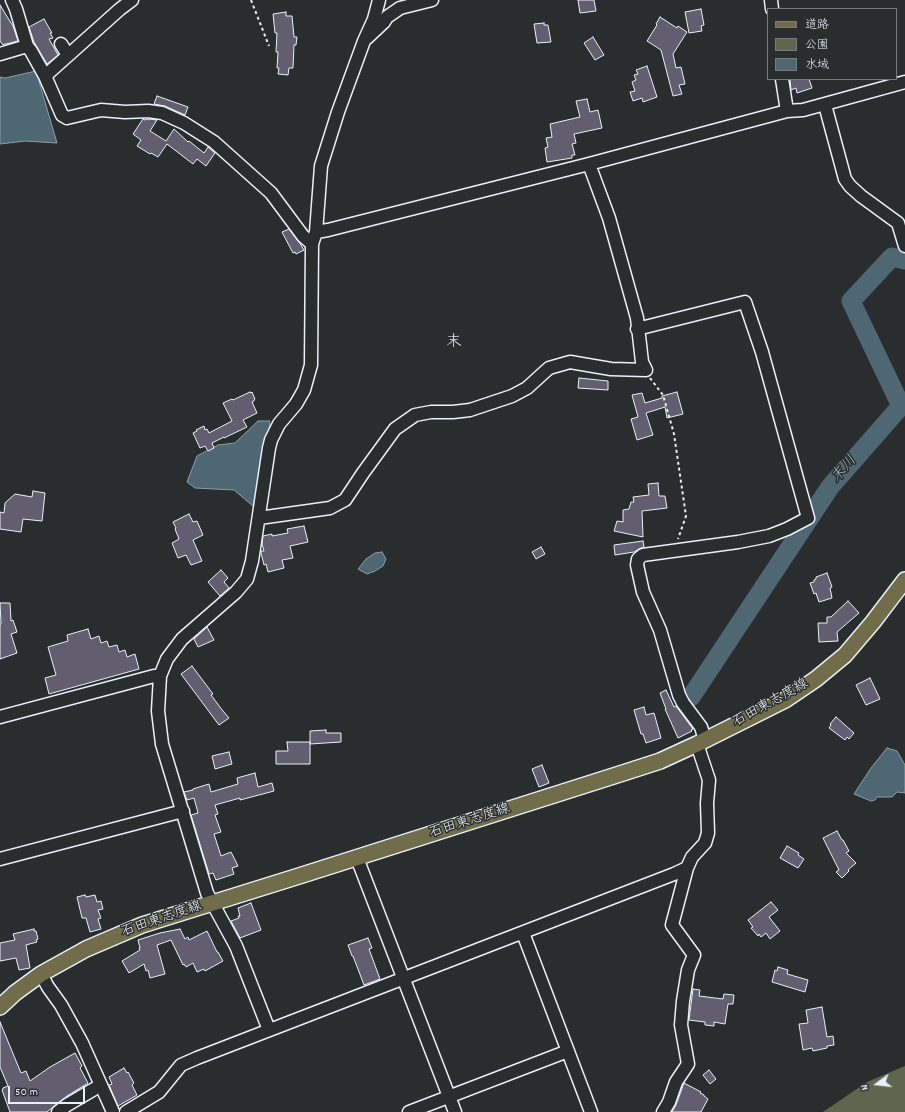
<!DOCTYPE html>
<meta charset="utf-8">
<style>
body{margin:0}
#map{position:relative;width:905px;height:1112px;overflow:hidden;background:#2a2d2e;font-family:Dekko,"Klee One",sans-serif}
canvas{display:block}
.legend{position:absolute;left:767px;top:8px;width:130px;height:72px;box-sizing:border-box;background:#2a2d2e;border:1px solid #767b7f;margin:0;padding:5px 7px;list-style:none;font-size:12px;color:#e8f1f8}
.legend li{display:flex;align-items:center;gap:8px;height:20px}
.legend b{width:20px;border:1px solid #767b7f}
.north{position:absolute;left:857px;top:1064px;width:40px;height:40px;-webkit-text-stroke:3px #2a2d2e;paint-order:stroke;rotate:255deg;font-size:11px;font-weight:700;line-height:16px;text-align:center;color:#e8f1f8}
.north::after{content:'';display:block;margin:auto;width:14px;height:18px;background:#e8f1f8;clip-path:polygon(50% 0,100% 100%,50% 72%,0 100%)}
.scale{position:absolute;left:8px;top:1086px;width:77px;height:18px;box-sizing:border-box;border:2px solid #e8f1f8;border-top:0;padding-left:5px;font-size:12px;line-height:14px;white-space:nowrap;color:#e8f1f8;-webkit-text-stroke:3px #2a2d2e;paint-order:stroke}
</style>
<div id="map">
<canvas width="905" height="1112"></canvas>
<ul class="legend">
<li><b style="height:5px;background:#716d4b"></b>道路</li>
<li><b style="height:11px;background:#5e674e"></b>公園</li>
<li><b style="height:11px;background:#4e6773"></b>水域</li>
</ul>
<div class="north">N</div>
<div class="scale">50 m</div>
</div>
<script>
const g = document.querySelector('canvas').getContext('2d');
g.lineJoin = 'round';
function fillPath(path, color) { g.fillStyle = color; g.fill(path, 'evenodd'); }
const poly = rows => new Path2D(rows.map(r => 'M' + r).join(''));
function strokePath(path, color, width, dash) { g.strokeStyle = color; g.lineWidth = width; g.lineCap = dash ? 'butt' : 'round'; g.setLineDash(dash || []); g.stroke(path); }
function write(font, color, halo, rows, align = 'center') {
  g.font = font + ' Dekko,"Klee One",sans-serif'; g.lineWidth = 3; g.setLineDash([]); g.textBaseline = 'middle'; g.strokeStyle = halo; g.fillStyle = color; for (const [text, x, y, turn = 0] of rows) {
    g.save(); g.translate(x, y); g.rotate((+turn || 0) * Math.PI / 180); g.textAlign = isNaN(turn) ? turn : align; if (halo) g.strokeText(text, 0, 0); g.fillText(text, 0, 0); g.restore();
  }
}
fillPath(poly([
 [905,1066,905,1112,823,1112,867,1082]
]), '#5e674e');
const water = poly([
 [36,71,57,143,25,141,0,144,0,77,5,78,36,71],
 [258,421,270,421,260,512,234,490,195,488,187,482,197,456,218,445,235,443,258,421],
 [382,552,386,559,383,566,375,571,367,574,358,569,366,559,375,553,382,552],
 [887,748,897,751,905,765,905,793,897,792,892,797,877,797,875,800,871,801,854,794,871,768,887,748]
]);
fillPath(water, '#4e6773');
strokePath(water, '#8c9ea8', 1);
strokePath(poly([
 [691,697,830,487,901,406,851,301,892,257,905,260]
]), '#4e6773', 19);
const building = poly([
 [578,0,594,0,596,11,580,13,578,0],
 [0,5,11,23,13,26,18,41,6,44,5,44,3,45,0,41,0,5],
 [701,9,704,25,701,26,702,31,689,33,685,12,701,9],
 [286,12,286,16,292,16,294,37,297,37,296,45,294,45,293,68,289,68,288,75,278,74,279,68,277,68,278,52,276,52,277,33,275,33,273,14,286,12],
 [660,17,677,28,678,26,687,32,673,54,676,68,681,67,685,84,679,85,682,94,673,96,661,50,647,41,657,25,656,24,660,17],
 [44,19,52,33,50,33,53,38,49,39,58,55,47,64,34,42,29,27,44,19],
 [544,23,544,25,548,25,551,42,537,43,534,24,544,23],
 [593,37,604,55,595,60,584,43,593,37],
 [647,66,657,97,643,102,642,98,633,101,630,92,635,91,632,82,636,80,634,75,638,74,636,70,647,66],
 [790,79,809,79,812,88,797,93,796,88,791,90,790,79],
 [157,96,188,107,185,115,165,106,154,104,157,96],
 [587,99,590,112,598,110,602,128,574,134,576,143,572,144,575,155,572,155,572,158,547,162,545,148,548,147,546,138,552,137,550,124,580,117,576,101,587,99],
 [143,119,145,120,147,119,149,120,149,119,157,120,150,131,166,141,174,129,188,142,189,141,204,153,208,147,215,153,206,166,197,159,193,164,167,144,158,157,151,153,150,154,137,146,141,140,133,134,143,119],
 [289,229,301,245,304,250,296,254,295,252,293,253,282,232,289,229],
 [579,378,608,381,608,390,578,388,579,378],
 [250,392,251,393,252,392,255,399,254,400,254,401,252,402,257,413,243,420,247,427,224,438,224,437,212,443,214,448,208,451,205,446,200,448,193,433,197,431,196,430,204,426,205,430,207,429,209,433,232,421,223,403,232,399,233,400,250,392],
 [677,392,683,414,667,418,665,407,646,413,653,435,637,440,631,419,638,417,632,395,642,393,645,403,662,398,662,396,677,392],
 [658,483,659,496,665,496,667,508,642,511,643,537,614,531,617,521,623,522,623,510,629,509,631,502,634,502,633,497,649,495,648,484,658,483],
 [33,491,45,493,42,521,23,519,21,532,0,529,0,512,4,513,5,503,15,494,32,497,33,491],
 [189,514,193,522,197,521,203,535,193,540,202,561,191,565,186,555,178,558,172,543,179,539,175,529,176,528,173,522,189,514],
 [304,526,308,542,290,546,293,558,282,560,284,568,268,572,266,564,264,565,261,553,261,551,264,551,262,544,263,536,272,534,272,536,288,533,287,529,304,526],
 [643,541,644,547,639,549,634,552,615,555,614,545,643,541],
 [541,547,545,554,536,559,532,552,541,547],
 [221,570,228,578,224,582,229,588,220,596,208,582,221,570],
 [827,573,832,587,830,588,832,598,819,602,816,593,814,594,810,583,814,582,814,580,816,579,816,577,827,573],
 [848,601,859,613,837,632,838,641,819,642,818,623,827,623,827,617,831,617,848,601],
 [0,603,10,603,11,621,13,620,17,632,11,634,17,653,0,659,0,624,1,624,0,603],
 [207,627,214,640,198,647,194,639,207,627],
 [88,629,91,639,99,636,101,643,107,641,109,647,117,645,119,652,125,650,127,657,135,654,139,669,49,694,45,678,56,675,48,647,68,641,67,635,88,629],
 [192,666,213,694,211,695,223,711,229,718,219,725,181,674,192,666],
 [870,678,880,699,866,705,856,685,870,678],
 [666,690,674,707,676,706,693,729,691,730,692,731,678,738,665,709,666,709,660,693,666,690],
 [644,707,646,715,654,713,661,738,646,743,643,734,641,734,634,710,644,707],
 [836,717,854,733,849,739,847,737,845,740,829,728,831,725,830,724,836,717],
 [326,730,326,733,341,733,341,742,310,744,310,731,326,730],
 [287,742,310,742,310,764,276,764,276,751,288,751,287,742],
 [229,752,232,764,215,769,212,756,229,752],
 [542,765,549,783,539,787,532,769,542,765],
 [255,773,258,787,272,783,274,791,240,800,240,798,215,805,218,814,215,815,221,832,214,834,221,856,231,852,238,866,232,868,234,874,216,880,213,873,209,874,191,815,198,813,194,798,187,800,184,792,193,790,193,789,209,784,211,792,238,784,237,778,255,773],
 [837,831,842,840,843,840,849,851,846,853,856,863,848,870,849,871,842,878,836,872,839,870,823,838,837,831],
 [787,846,799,853,798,855,804,859,798,868,780,858,787,846],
 [85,895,86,897,95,895,97,902,101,901,103,909,98,910,101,918,98,919,101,929,90,932,86,918,82,918,77,897,85,895],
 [771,902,778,910,769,917,780,931,770,939,766,933,761,937,759,934,758,936,751,928,753,927,748,920,771,902],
 [251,903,261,930,240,938,231,921,239,918,238,916,240,916,238,908,251,903],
 [34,929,34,931,36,931,38,939,36,940,37,942,26,945,30,968,19,970,16,958,0,961,0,943,15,940,13,934,34,929],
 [180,929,185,939,188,937,189,940,207,931,217,952,218,952,223,961,205,971,204,969,197,972,193,963,186,967,184,964,183,965,171,940,157,945,165,974,150,978,148,970,146,971,144,964,129,973,122,961,140,950,139,948,140,948,138,940,160,933,180,929],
 [368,938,372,948,369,949,380,979,364,985,353,956,352,956,348,945,368,938],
 [778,967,788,970,787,974,808,980,805,992,772,982,775,970,777,971,778,967],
 [693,989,700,990,699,996,723,999,724,994,734,995,733,1004,728,1004,725,1024,714,1022,714,1026,705,1025,705,1022,689,1020,693,989],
 [822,1007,827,1037,833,1036,834,1045,827,1046,827,1048,813,1051,812,1048,803,1050,799,1024,808,1023,806,1010,822,1007],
 [0,1022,21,1073,26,1071,30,1081,50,1067,75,1053,82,1066,80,1068,88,1083,67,1096,47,1112,10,1112,2,1090,3,1089,3,1088,8,1086,0,1067,0,1022],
 [124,1068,127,1073,128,1072,134,1083,132,1085,137,1095,118,1106,109,1085,112,1084,109,1077,124,1068],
 [709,1070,716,1079,710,1084,703,1075,709,1070],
 [684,1083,701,1092,700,1093,704,1095,704,1096,708,1099,701,1112,672,1112,676,1105,684,1083]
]);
fillPath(building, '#625e70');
strokePath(building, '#e8f1f8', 1);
const minor = poly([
 [12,0,16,9,27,46,31,51,45,76,62,115,67,118,101,110,125,112,148,111,162,113,184,123,214,142,271,193,303,236,312,244],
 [771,0,772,9],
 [367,38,384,22,387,17,400,8,432,0],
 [61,44,68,55],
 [0,54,27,46],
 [45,76,120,9,132,0],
 [782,79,787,111],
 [825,105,845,179,850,186,861,196,898,223,905,246],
 [316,232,328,230,589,164,787,111,803,110,905,82],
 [637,329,745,302,762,352,808,518,787,529,769,536,738,542,643,555,638,559,637,565,643,592,660,630,679,695,683,703,701,727,705,740],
 [259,518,330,508,345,500,363,473,395,429,415,415,431,412,453,412,470,410,512,396,527,388,549,368,570,362,611,369,646,370,642,362,637,318,609,218,589,164],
 [0,717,154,676,160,676],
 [357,858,455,1112],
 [0,859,183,811],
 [523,933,591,1112],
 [41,974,48,987,61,1005,82,1043,113,1112],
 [269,1030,236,946,207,893,162,744,158,711,160,676,167,659,182,639,236,592,247,579,252,561,269,448,271,440,279,424,296,404,304,390,311,365,312,244,316,232,321,166,338,112,364,41,374,19,379,0],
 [58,1112,67,1105,101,1085],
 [126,1112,159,1092,181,1065,197,1058,674,874,687,868],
 [409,1112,568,1051],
 [663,1112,669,1102,676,1082,688,1064,681,1025,683,1001,688,970,694,955,672,925,687,868,692,857,705,843,708,833,707,803,709,780,697,744]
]);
const major = poly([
 [0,1007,15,993,41,974,86,949,142,925,299,876,623,773,660,761,697,744,785,700,816,679,845,655,873,622,905,580]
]);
strokePath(minor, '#e8f1f8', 15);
strokePath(major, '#e8f1f8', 18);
strokePath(poly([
 [251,0,269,46],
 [650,378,663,395,674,434,686,516,678,539]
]), '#e8f1f8', 2, [3, 3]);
strokePath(minor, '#2a2d2e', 12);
strokePath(major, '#716d4b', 15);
write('14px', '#e8f1f8', '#2a2d2e', [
 ["石田東志度線",771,704,-29],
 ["石田東志度線",470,822,-18],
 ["石田東志度線",162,920,-19]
]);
write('italic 15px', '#aabac3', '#2a2d2e', [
 ["末川",845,470,-49]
]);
write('16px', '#e8f1f8', '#2a2d2e', [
 ["末",454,344]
]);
</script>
